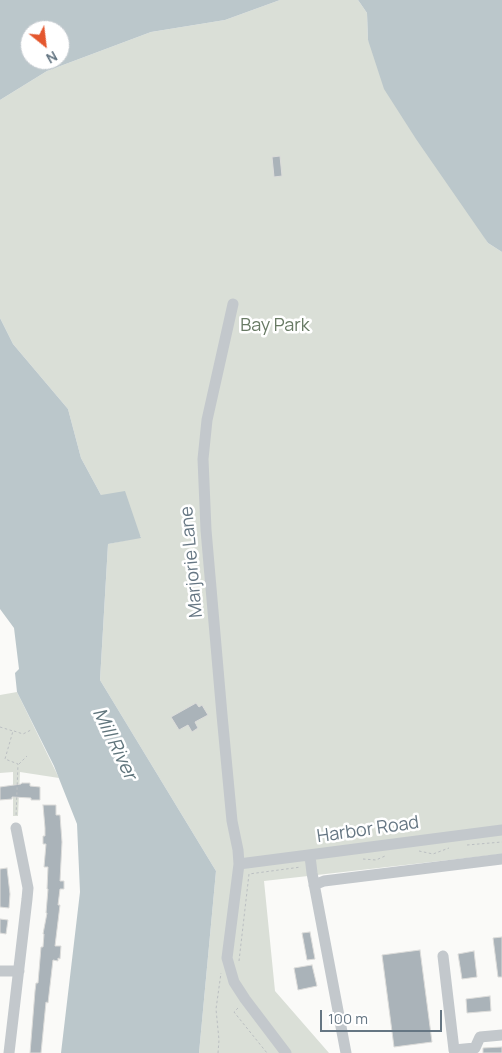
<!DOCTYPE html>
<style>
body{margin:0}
#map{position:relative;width:502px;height:1053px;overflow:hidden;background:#fafaf8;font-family:Manrope,sans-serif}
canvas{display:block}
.north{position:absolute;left:20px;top:20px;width:50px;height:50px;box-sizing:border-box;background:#fff;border:1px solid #c1c8cd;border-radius:50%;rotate:151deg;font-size:14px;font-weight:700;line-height:20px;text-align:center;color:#657683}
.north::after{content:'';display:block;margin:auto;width:18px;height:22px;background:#e4572e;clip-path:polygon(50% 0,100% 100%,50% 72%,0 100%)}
.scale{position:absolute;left:320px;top:1010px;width:122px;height:22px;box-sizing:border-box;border:2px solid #657683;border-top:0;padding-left:6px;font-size:15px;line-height:18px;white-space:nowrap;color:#657683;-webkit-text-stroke:4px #fff;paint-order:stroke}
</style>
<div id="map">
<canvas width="502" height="1053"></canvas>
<div class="north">N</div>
<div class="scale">100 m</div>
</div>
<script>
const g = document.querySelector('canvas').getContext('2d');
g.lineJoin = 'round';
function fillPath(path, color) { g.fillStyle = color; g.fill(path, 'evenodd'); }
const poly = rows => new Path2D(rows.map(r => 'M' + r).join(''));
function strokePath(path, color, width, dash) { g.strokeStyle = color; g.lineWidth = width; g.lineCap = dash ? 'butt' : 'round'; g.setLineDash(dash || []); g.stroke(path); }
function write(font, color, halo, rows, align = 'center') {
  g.font = font + ' Manrope,sans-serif'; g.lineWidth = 5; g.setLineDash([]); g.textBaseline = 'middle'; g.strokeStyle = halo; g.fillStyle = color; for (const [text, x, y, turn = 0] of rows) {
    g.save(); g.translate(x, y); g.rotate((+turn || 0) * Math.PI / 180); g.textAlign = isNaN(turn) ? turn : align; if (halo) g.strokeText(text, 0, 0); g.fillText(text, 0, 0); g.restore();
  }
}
fillPath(poly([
 [280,0,358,0,367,13,368,40,488,243,502,252,502,854,264,881,275,991,329,1053,199,1053,216,871,100,680,108,544,141,537,101,495,81,458,68,409,13,344,0,318,0,100,47,71,151,32,225,20],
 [17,692,59,778,20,772,18,816,13,816,13,772,0,773,0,695]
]), '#dadfd7');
fillPath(poly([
 [0,0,280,0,225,20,151,32,47,71,0,100],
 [30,30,60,30,60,60,30,60],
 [358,0,502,0,502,252,488,243,416,139,384,89,368,40,367,13],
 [0,318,13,344,68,409,81,458,101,495,125,491,141,538,108,544,100,680,216,871,199,1053,61,1053,80,892,77,824,54,766,17,692,15,673,19,669,14,628,0,609]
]), '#bbc7cb');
const building = poly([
 [280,156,282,176,274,177,272,157,280,156],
 [196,703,199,707,202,705,208,715,195,722,198,728,192,732,188,725,179,730,171,717,196,703],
 [22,783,30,783,30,786,40,787,40,800,31,800,31,798,12,797,12,799,0,800,0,787,21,784,22,783],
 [43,805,56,805,56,815,60,815,62,842,60,881,64,881,64,889,60,889,58,905,60,905,55,946,61,946,60,959,58,958,58,961,53,960,48,1003,46,1002,41,1053,30,1053,35,991,36,983,38,983,41,947,43,947,44,934,43,934,47,913,46,913,48,889,47,889,48,867,44,867,46,844,43,844,43,836,45,836,45,828,43,805],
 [7,868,10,894,9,908,0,907,0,869,7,868],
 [0,919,8,920,6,934,0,933,0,919],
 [310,932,315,959,307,960,302,933,310,932],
 [502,937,502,977,498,977,493,938,502,937],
 [420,950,432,1042,394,1047,382,955,420,950],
 [474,951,477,977,462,979,458,954,474,951],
 [312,965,317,986,298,990,294,968,312,965],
 [490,996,491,1011,467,1013,466,999,490,996],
 [502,1047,502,1053,483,1053,483,1048,502,1047]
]);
fillPath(building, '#aab3b9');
strokePath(building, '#dcdcda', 1);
strokePath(poly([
 [0,727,13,731,5,759,18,764,16,817],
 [14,731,23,734,31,730],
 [19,764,27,756],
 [467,845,502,842],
 [419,851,433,854,449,848],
 [363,859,376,860,385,856],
 [239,961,249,874,301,867],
 [238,1008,234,1012,267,1053],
 [218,1053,219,1040,216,1009,221,973]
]), '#bbbfc2', 1, [2.5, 2.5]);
strokePath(poly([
 [233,304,207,420,203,459,206,530,222,715,232,821,238,850,239,864,227,958,234,982,245,999,286,1053],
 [310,856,312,873,346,1053],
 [239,864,502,830],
 [314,885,324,881,502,859],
 [443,956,454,1050],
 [0,971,19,971],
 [9,1053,27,899,28,888,16,828],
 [455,1053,454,1050,475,1048,480,1037,502,1035]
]), '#c3c8cc', 11);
write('18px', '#687a64', '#fff', [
 ["Bay Park",275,326]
]);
write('18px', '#657683', '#fff', [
 ["Marjorie Lane",192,562,-95],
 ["Harbor Road",368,830,-8]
]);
write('italic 19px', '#60757c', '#fff', [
 ["Mill River",114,744,64]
]);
</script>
